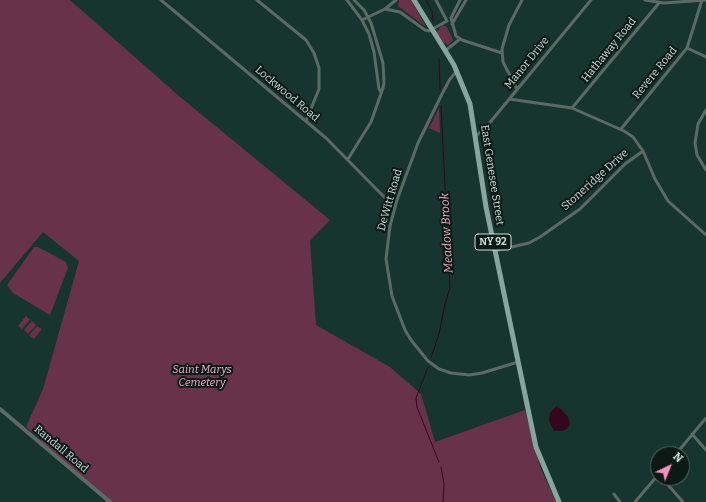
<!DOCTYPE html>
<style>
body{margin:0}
#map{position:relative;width:706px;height:502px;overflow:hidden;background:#16352e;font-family:Bitter,serif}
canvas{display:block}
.north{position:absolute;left:650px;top:446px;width:40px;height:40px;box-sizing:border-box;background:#0c1a16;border:1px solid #596864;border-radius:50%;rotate:43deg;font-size:11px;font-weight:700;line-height:16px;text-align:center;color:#cdded9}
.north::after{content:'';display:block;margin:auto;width:14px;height:18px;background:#fd8ebe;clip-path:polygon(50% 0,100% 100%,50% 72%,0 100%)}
</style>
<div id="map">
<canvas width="706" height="502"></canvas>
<div class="north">N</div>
</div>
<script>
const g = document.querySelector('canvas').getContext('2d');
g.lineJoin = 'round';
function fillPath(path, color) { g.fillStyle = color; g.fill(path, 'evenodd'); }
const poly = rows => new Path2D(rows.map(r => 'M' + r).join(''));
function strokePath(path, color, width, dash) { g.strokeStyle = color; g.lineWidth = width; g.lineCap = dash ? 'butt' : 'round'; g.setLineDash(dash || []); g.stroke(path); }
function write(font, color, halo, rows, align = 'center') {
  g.font = font + ' Bitter,serif'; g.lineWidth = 4; g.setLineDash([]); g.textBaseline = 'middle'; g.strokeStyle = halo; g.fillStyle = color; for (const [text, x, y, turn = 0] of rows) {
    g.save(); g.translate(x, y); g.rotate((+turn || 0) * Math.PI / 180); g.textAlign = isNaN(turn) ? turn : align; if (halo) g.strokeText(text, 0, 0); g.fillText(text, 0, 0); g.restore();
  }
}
fillPath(poly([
 [0,0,70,0,179,96,330,220,310,241,316,325,390,367,421,394,435,442,525,410,540,467,556,502,110,502,40,443,41,439,26,427,43,389,79,261,43,232,0,283],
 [399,0,411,0,426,27,398,6],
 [443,25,447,27,453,40,448,45,444,43,436,32],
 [439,108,440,133,429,128],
 [34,247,38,247,66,262,68,268,50,315,13,293,7,285],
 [26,316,30,320,22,329,18,326],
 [32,321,36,325,28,334,24,330],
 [37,326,42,329,34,339,29,335]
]), '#68324a');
fillPath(poly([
 [556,406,562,410,568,417,570,424,567,429,562,431,554,431,549,421,550,413]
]), '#35071f');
strokePath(poly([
 [426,0,432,11,433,21],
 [439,59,440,90],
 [431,358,439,334,445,304,450,288,441,106],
 [428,367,416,398,417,407,439,462],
 [441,467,444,484,443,502]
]), '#35071f', 1);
strokePath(poly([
 [161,0,326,138,395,208],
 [257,0,306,40,314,53,319,68,319,89,306,121],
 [347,0,362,20,369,34,374,52,379,89,381,92],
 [436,0,447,21],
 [460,0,451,18,456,36,462,40,502,53],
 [645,0,664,3,706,0],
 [385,9,400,12,425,30,429,31,447,21],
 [362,20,385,9,396,0],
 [452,24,466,0],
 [687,48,706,57],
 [445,51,460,39],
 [457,71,450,79,442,94,418,143,397,200,390,226,386,259,392,296,405,330,411,340,428,361,439,369,451,373,469,375,482,373,518,362],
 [517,89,503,62,502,49,509,25,522,0],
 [509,99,572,108,624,131,633,137,643,151,655,179,668,201,706,235],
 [572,108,659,3],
 [706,110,698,124,695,143,697,155,706,170],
 [621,129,687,48,702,0],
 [476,136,487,126,591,0],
 [348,159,371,122,383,88,384,82,383,63,371,23,364,10,354,0],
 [494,251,529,243,540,237,580,209,625,164,643,151],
 [692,434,706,450],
 [676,454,706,418],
 [662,478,683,502],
 [614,494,620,502],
 [635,502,658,475]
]), '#5c6a66', 3);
strokePath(poly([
 [0,409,110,502]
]), '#5c6a66', 4);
strokePath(poly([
 [414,0,454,65,470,104,486,207,528,409,536,447,559,502]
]), '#88a59d', 5);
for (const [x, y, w] of [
 [493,242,36]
]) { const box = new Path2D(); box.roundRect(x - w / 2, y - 8, w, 16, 3); g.fillStyle = '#0c1a16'; g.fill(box); strokePath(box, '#cdded9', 1); }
write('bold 10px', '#cdded9', null, [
 ["NY 92",493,242]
]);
write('11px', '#cdded9', '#0c1a16', [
 ["Hathaway Road",609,50,-51],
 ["Manor Drive",527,63,-51],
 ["Revere Road",655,73,-51],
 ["Lockwood Road",287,94,40],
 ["East Genesee Street",492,175,81],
 ["Stoneridge Drive",595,180,-42],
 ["DeWitt Road",390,200,-74],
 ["Randall Road",61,449,40]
]);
write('italic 11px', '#faafcd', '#0c1a16', [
 ["Saint Marys",202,370],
 ["Cemetery",202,383]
]);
write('italic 12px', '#f1a7c4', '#0c1a16', [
 ["Meadow Brook",447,233,-93]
]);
</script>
